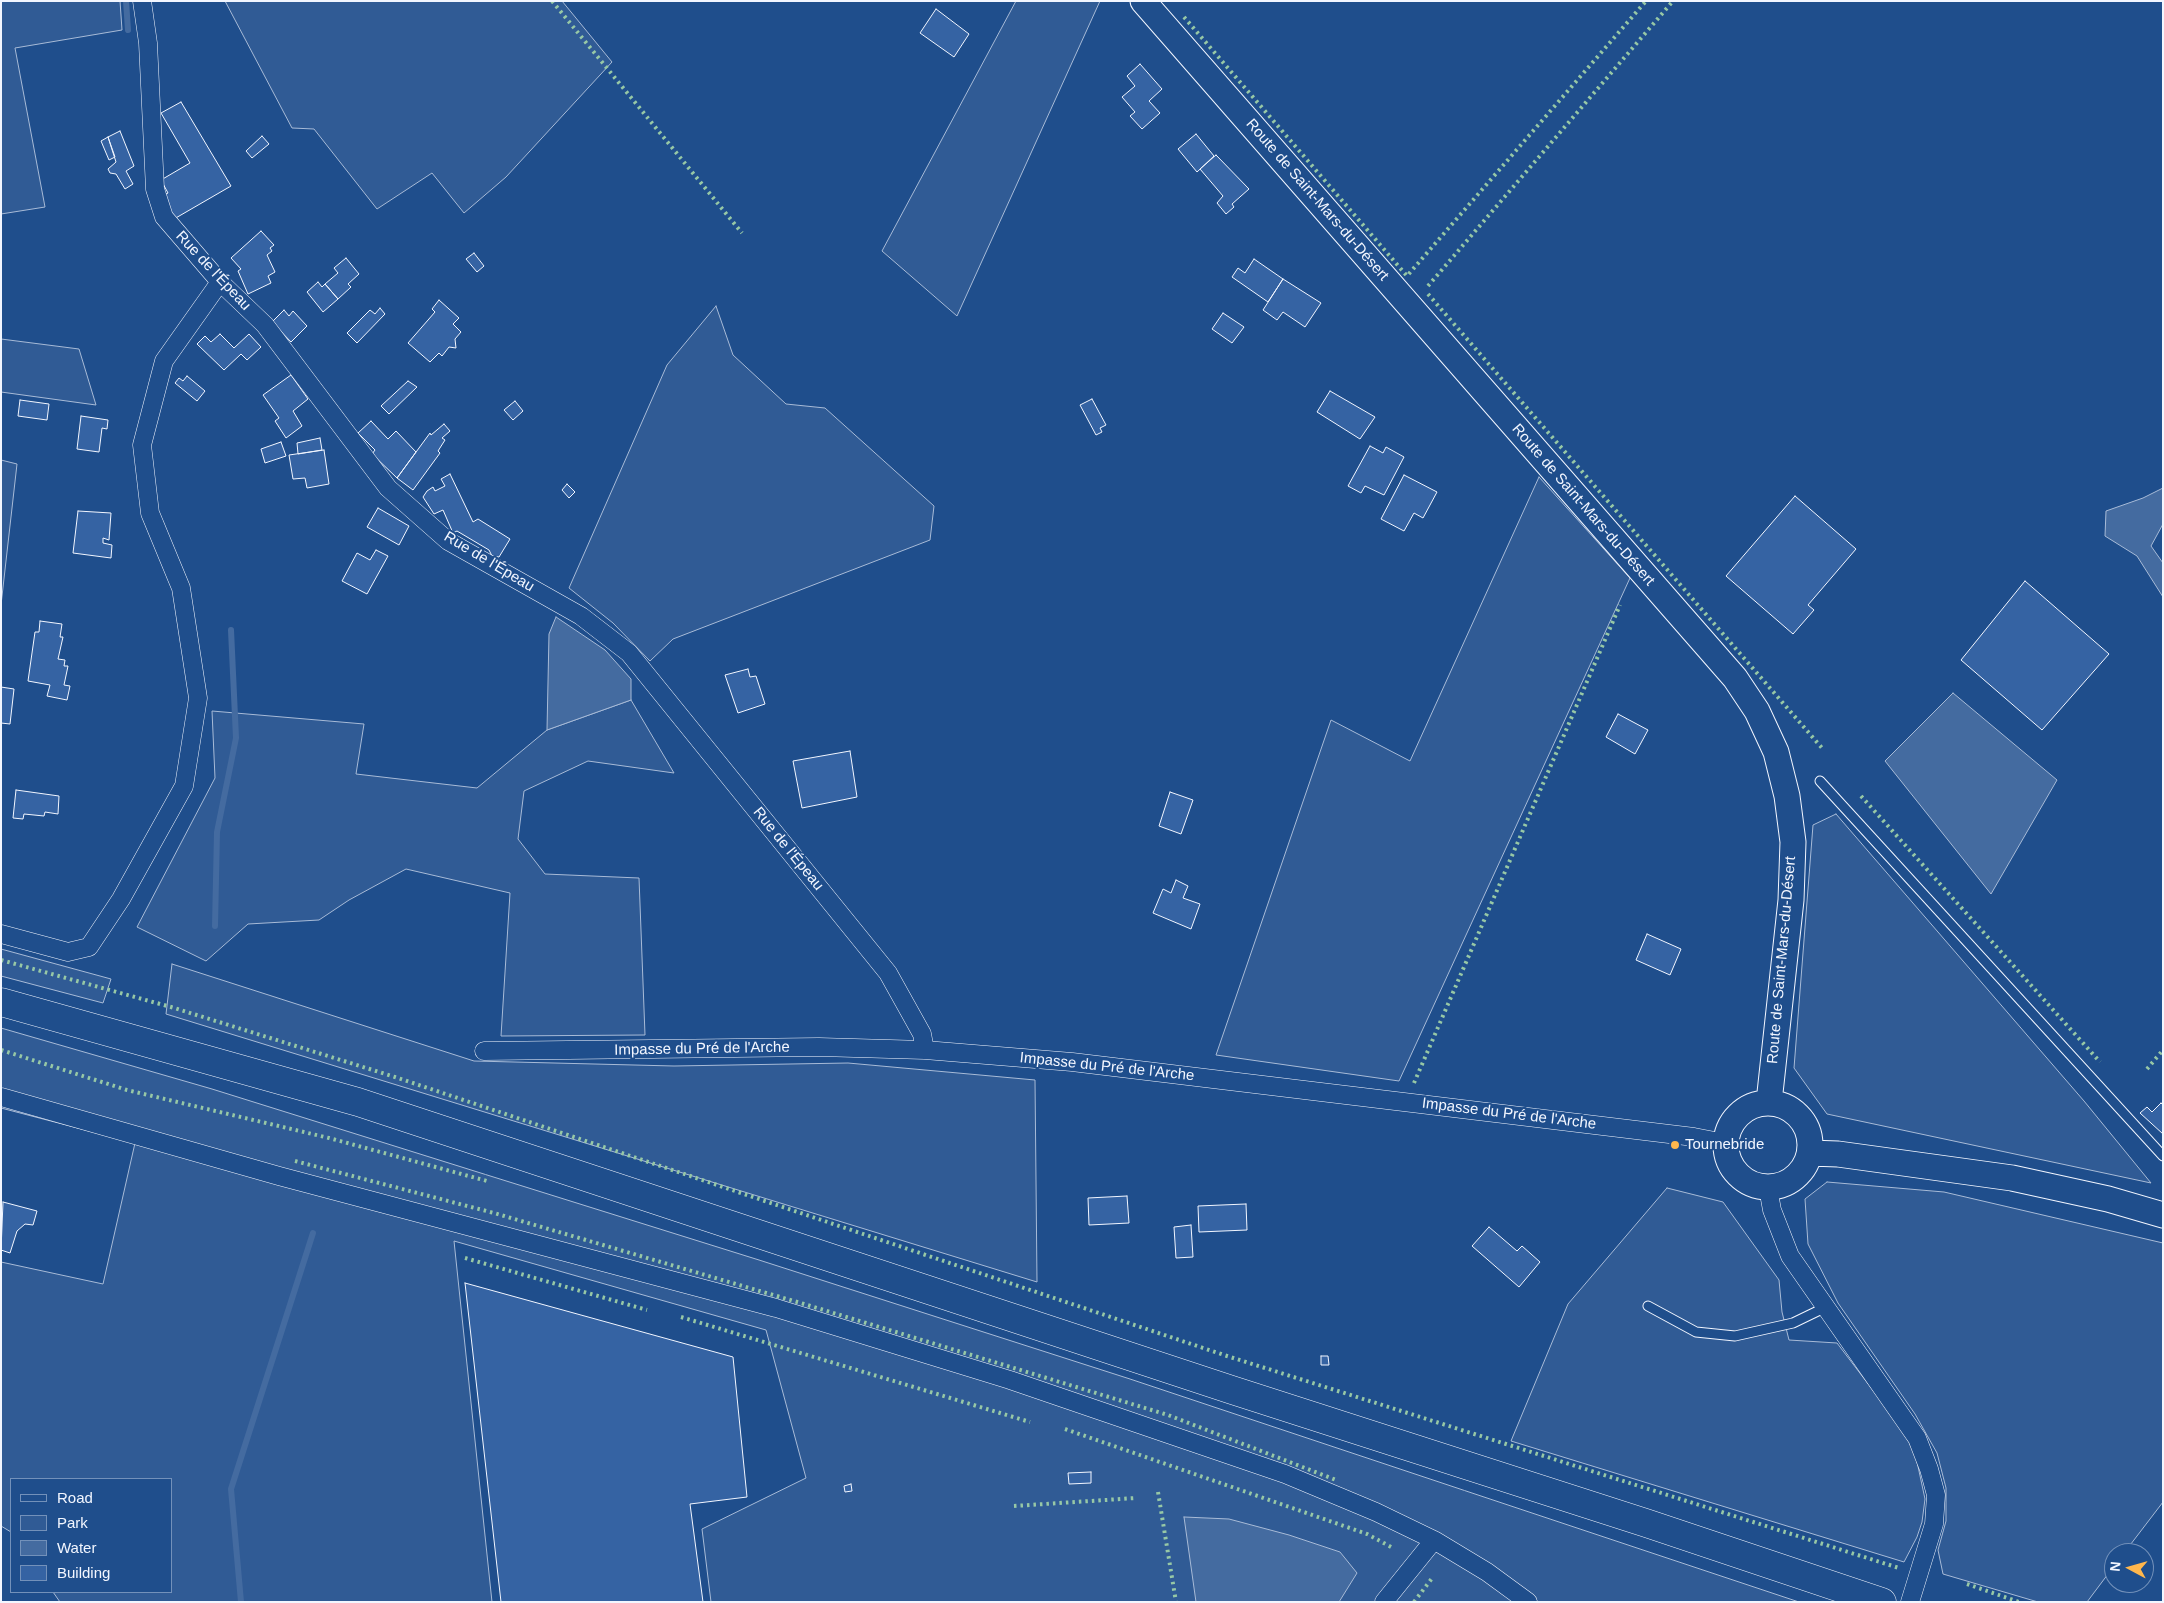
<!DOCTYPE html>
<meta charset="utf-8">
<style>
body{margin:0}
#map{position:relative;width:2164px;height:1603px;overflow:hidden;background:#1f4e8c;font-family:Helvetica,sans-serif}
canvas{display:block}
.frame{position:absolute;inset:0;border:2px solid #f2f6ff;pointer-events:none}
.legend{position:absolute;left:10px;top:1478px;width:162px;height:115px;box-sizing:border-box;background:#1f4e8c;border:1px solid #7391ba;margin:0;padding:6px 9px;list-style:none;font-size:15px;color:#f2f6ff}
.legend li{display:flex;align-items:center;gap:10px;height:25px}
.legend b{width:25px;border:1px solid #7391ba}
.north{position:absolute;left:2104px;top:1543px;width:50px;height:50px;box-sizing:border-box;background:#1f4e8c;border:1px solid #7391ba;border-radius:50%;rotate:276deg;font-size:14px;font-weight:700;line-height:20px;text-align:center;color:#f2f6ff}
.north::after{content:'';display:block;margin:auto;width:18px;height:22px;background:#ffb74d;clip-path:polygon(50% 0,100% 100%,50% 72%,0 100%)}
</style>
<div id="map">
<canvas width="2164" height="1603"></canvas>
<div class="frame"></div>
<ul class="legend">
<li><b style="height:6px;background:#1f4e8c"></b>Road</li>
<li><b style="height:14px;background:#305b95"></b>Park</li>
<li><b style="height:14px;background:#446ba0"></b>Water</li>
<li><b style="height:14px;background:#3563a3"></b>Building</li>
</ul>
<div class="north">N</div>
</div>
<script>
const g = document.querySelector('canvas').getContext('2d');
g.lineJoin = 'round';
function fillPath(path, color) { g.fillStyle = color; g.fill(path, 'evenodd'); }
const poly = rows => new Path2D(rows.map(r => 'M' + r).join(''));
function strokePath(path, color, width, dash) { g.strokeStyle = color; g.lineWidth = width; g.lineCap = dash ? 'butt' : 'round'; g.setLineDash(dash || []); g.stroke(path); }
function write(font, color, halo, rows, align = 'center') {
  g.font = font + ' Helvetica,sans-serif'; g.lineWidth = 4; g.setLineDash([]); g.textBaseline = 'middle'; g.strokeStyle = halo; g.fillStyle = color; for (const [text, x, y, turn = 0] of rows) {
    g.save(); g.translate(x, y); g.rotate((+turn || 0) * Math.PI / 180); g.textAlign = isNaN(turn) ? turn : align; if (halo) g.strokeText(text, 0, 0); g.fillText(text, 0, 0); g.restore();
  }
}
const green = poly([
 [1,1,120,1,122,30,15,48,45,207,1,214,1,1],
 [225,1,562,1,612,62,506,177,464,213,432,173,377,209,314,129,292,128,225,1],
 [1016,1,1100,1,957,316,882,251,1016,1],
 [716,306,733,355,786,404,825,408,934,506,930,540,673,639,650,661,613,623,569,588,667,365,716,306],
 [1,339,79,349,96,405,1,392,1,339],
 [1,460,17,464,1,605,1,460],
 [1539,477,1630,578,1399,1081,1216,1055,1331,720,1410,761,1539,477],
 [631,700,674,773,588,761,524,791,518,839,545,874,639,878,645,1035,501,1036,510,893,406,869,349,900,319,920,248,924,206,961,137,927,215,778,212,711,364,724,356,774,477,788,547,730,631,700],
 [1836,814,2084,1101,2151,1183,1827,1114,1794,1068,1813,825,1836,814],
 [1,949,111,979,103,1003,1,976,1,949],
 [172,964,474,1061,674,1066,848,1063,1035,1080,1037,1282,166,1014,172,964],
 [1,1028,212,1089,759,1260,1130,1379,1799,1602,711,1602,702,1529,806,1478,766,1330,454,1241,492,1602,60,1602,53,1592,171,1592,171,1479,11,1479,11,1532,1,1526,1,1262,103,1284,135,1143,1,1108,1,1028],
 [1827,1182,1944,1192,2163,1243,2163,1502,2124,1553,2114,1553,2114,1566,2087,1602,2038,1602,1943,1574,1938,1550,1946,1521,1946,1488,1937,1453,1915,1414,1838,1303,1808,1244,1805,1199,1827,1182],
 [1667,1188,1723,1202,1779,1280,1782,1312,1789,1340,1837,1343,1888,1410,1909,1442,1916,1457,1925,1499,1922,1522,1917,1537,1904,1562,1511,1441,1568,1304,1667,1188]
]);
fillPath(green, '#305b95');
strokePath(green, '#a8bbd7', 1);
const water = poly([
 [2163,488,2163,524,2151,546,2163,563,2163,597,2137,556,2105,536,2106,511,2143,498,2163,488],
 [556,617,605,650,631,679,631,700,547,730,549,634,556,617],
 [1953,693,2057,780,1991,894,1885,761,1953,693],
 [1184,1517,1229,1519,1289,1535,1340,1552,1357,1573,1339,1602,1196,1602,1184,1517]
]);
fillPath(water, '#446ba0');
strokePath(water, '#a8bbd7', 1);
strokePath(poly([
 [126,1,128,30],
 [215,926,217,832,236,738,231,630],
 [241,1602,231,1489,313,1233]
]), '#446ba0', 6);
const building = poly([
 [936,9,969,34,954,57,920,33,936,9],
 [1140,64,1162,89,1149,101,1160,113,1142,129,1130,116,1135,112,1122,97,1135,86,1127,76,1140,64],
 [181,102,231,186,174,219,162,196,168,193,161,180,190,163,161,113,181,102],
 [120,131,134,166,126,171,133,184,125,189,116,174,110,173,108,169,116,162,108,137,120,131],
 [1196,134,1214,156,1197,172,1178,149,1196,134],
 [262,136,269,144,252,158,246,151,262,136],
 [108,137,115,157,109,160,101,141,108,137],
 [1216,155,1249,189,1232,204,1234,207,1226,214,1217,203,1223,196,1200,169,1216,155],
 [261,231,274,245,270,248,272,251,267,255,275,272,268,276,271,283,248,294,238,271,241,269,231,258,261,231],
 [474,253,484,266,477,272,466,259,474,253],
 [346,258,359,274,348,284,351,287,338,299,325,284,338,273,334,268,346,258],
 [1254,259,1283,279,1268,302,1232,277,1238,268,1245,273,1254,259],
 [1283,279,1321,303,1305,327,1283,312,1277,320,1263,310,1283,279],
 [318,282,322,287,325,284,338,299,323,312,307,292,318,282],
 [439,300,459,318,453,324,461,332,455,339,456,348,449,347,442,356,439,353,430,362,408,343,435,312,432,309,439,300],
 [380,308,385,314,357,343,347,333,370,310,375,314,380,308],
 [284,310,289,316,293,311,307,326,291,342,272,322,284,310],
 [1223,313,1244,327,1232,343,1212,329,1223,313],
 [220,334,234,348,249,334,261,347,247,360,241,354,224,370,197,344,205,336,211,342,220,334],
 [291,375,308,399,293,411,302,426,286,438,275,421,279,418,263,395,291,375],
 [187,376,205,391,197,401,175,383,179,378,183,381,187,376],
 [408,381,417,387,389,414,381,406,408,381],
 [1330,391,1375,417,1360,439,1317,412,1330,391],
 [1092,399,1106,425,1100,428,1102,432,1096,435,1080,405,1092,399],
 [20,400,49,404,47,420,18,416,20,400],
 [515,401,523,411,513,420,504,410,515,401],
 [81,416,108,420,107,429,102,428,99,452,77,449,81,416],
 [371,421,388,439,396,431,416,452,397,478,372,454,375,450,358,433,371,421],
 [444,424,450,431,442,438,445,440,438,451,440,453,413,490,397,478,430,433,431,435,444,424],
 [320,438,322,450,298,454,297,443,320,438],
 [281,442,286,456,265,463,261,449,281,442],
 [1370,446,1383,453,1386,447,1404,457,1384,495,1365,486,1361,493,1348,486,1370,446],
 [324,450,329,484,307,488,305,478,293,479,289,455,324,450],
 [450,474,473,522,478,519,510,539,499,557,492,556,489,550,457,531,453,533,443,510,434,514,423,497,427,491,433,487,435,491,445,486,441,479,450,474],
 [1404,475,1437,492,1423,518,1414,513,1404,531,1381,519,1404,475],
 [567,484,575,492,569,498,562,490,567,484],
 [1795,496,1856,549,1808,605,1814,610,1793,634,1726,576,1795,496],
 [378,508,409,526,399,545,367,527,378,508],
 [78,511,111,513,109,540,103,538,103,543,112,545,111,558,73,553,78,511],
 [376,550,388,556,367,594,342,581,357,553,370,560,376,550],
 [2025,581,2109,654,2042,730,1961,660,2025,581],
 [40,621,62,624,60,637,63,637,58,659,65,660,64,666,68,666,64,685,70,686,67,700,47,696,50,685,28,681,35,632,39,632,40,621],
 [748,669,750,677,756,676,765,704,738,713,725,675,748,669],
 [1,687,14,689,10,724,1,723,1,687],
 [1618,714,1648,730,1635,754,1606,737,1618,714],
 [850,751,857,797,802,808,793,761,850,751],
 [16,790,59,796,58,814,45,812,44,816,24,814,23,819,13,818,16,790],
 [1170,792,1193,800,1181,834,1159,826,1170,792],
 [1176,880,1188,886,1183,898,1200,904,1191,929,1153,913,1163,889,1171,893,1176,880],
 [1647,934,1681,949,1670,975,1636,960,1647,934],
 [2161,1103,2163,1105,2163,1134,2140,1113,2147,1107,2152,1112,2161,1103],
 [1127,1196,1129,1223,1089,1225,1088,1198,1127,1196],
 [3,1202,37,1211,33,1225,25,1224,17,1231,10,1253,1,1250,3,1202],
 [1246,1204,1247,1230,1199,1232,1198,1206,1246,1204],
 [1191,1225,1193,1257,1176,1258,1174,1227,1191,1225],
 [1489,1227,1517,1251,1522,1246,1540,1262,1519,1287,1472,1246,1489,1227],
 [465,1283,733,1357,747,1497,690,1504,703,1602,501,1602,465,1283],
 [1321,1356,1328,1356,1329,1365,1321,1365,1321,1356],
 [1091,1472,1091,1483,1069,1484,1068,1473,1091,1472],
 [851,1484,852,1491,845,1492,844,1486,851,1484]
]);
fillPath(building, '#3563a3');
strokePath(building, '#f2f6ff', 1);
const lane = poly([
 [1820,781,2163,1156],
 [1648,1306,1696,1332,1735,1336,1793,1323,1824,1308]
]);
const street = poly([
 [142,1,148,43,155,189,164,217,220,282,265,325,388,488,448,541,581,616,629,653,888,973,922,1034,925,1050],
 [1,934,68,952,89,947,121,899,184,786,198,698,181,588,150,513,142,445,164,361,220,282],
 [484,1051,819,1047,925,1050,1072,1062,1694,1137,1725,1143],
 [1,1097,279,1176,776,1308,1010,1380,1285,1474,1376,1512,1434,1540,1487,1572,1528,1602],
 [1768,1188,1772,1210,1790,1256,1917,1438,1929,1469,1936,1495,1934,1524,1910,1602],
 [1384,1602,1434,1540]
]);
const secondary = poly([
 [1143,1,1735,678,1757,711,1776,752,1787,796,1793,842,1791,900,1769,1102],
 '1726 1145a42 42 0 1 1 84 0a42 42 0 1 1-84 0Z',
 [1810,1153,1838,1154,2012,1178,2108,1199,2163,1215]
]);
const primary = poly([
 [1,1002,358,1102,1232,1390,1646,1523,1882,1602]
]);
strokePath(lane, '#f2f6ff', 11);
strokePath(street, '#f2f6ff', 19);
strokePath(secondary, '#f2f6ff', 27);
strokePath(primary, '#f2f6ff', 29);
strokePath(lane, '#1f4e8c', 9);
strokePath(street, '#1f4e8c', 18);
strokePath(secondary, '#1f4e8c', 25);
strokePath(primary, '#1f4e8c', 28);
strokePath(poly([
 [552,1,742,233],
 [1184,17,1407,276,1646,1],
 [1428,286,1673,1],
 [1428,294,1822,748],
 [1861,796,2100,1062],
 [1,960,171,1007,395,1077,1227,1356,1899,1568],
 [1,1050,127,1090,329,1138,487,1181],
 [2147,1069,2163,1050],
 [1414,1083,1620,605],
 [295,1161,494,1213,804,1304,1168,1415,1336,1480],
 [465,1258,647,1310],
 [681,1317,1030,1422],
 [1065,1429,1367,1534,1393,1548],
 [1158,1492,1176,1602],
 [1014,1506,1136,1498],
 [1967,1584,2019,1602],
 [1414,1602,1433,1577]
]), '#97c8a6', 4, [2.5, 4]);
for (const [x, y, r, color] of [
 [1675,1145,5,"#ffb74d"]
]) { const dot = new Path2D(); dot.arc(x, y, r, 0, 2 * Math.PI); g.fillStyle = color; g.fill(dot); strokePath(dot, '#1f4e8c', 2); }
write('15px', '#f2f6ff', '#1f4e8c', [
 ["Route de Saint-Mars-du-Désert",1317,200,49],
 ["Rue de l'Épeau",213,271,47],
 ["Route de Saint-Mars-du-Désert",1583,505,49],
 ["Rue de l'Épeau",489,562,31],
 ["Rue de l'Épeau",788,849,51],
 ["Route de Saint-Mars-du-Désert",1782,960,-85],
 ["Impasse du Pré de l'Arche",702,1049,-1],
 ["Impasse du Pré de l'Arche",1107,1067,6],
 ["Impasse du Pré de l'Arche",1509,1114,7]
]);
write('15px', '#f2f6ff', '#1f4e8c', [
 ["Tournebride",1685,1145]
], 'left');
</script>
